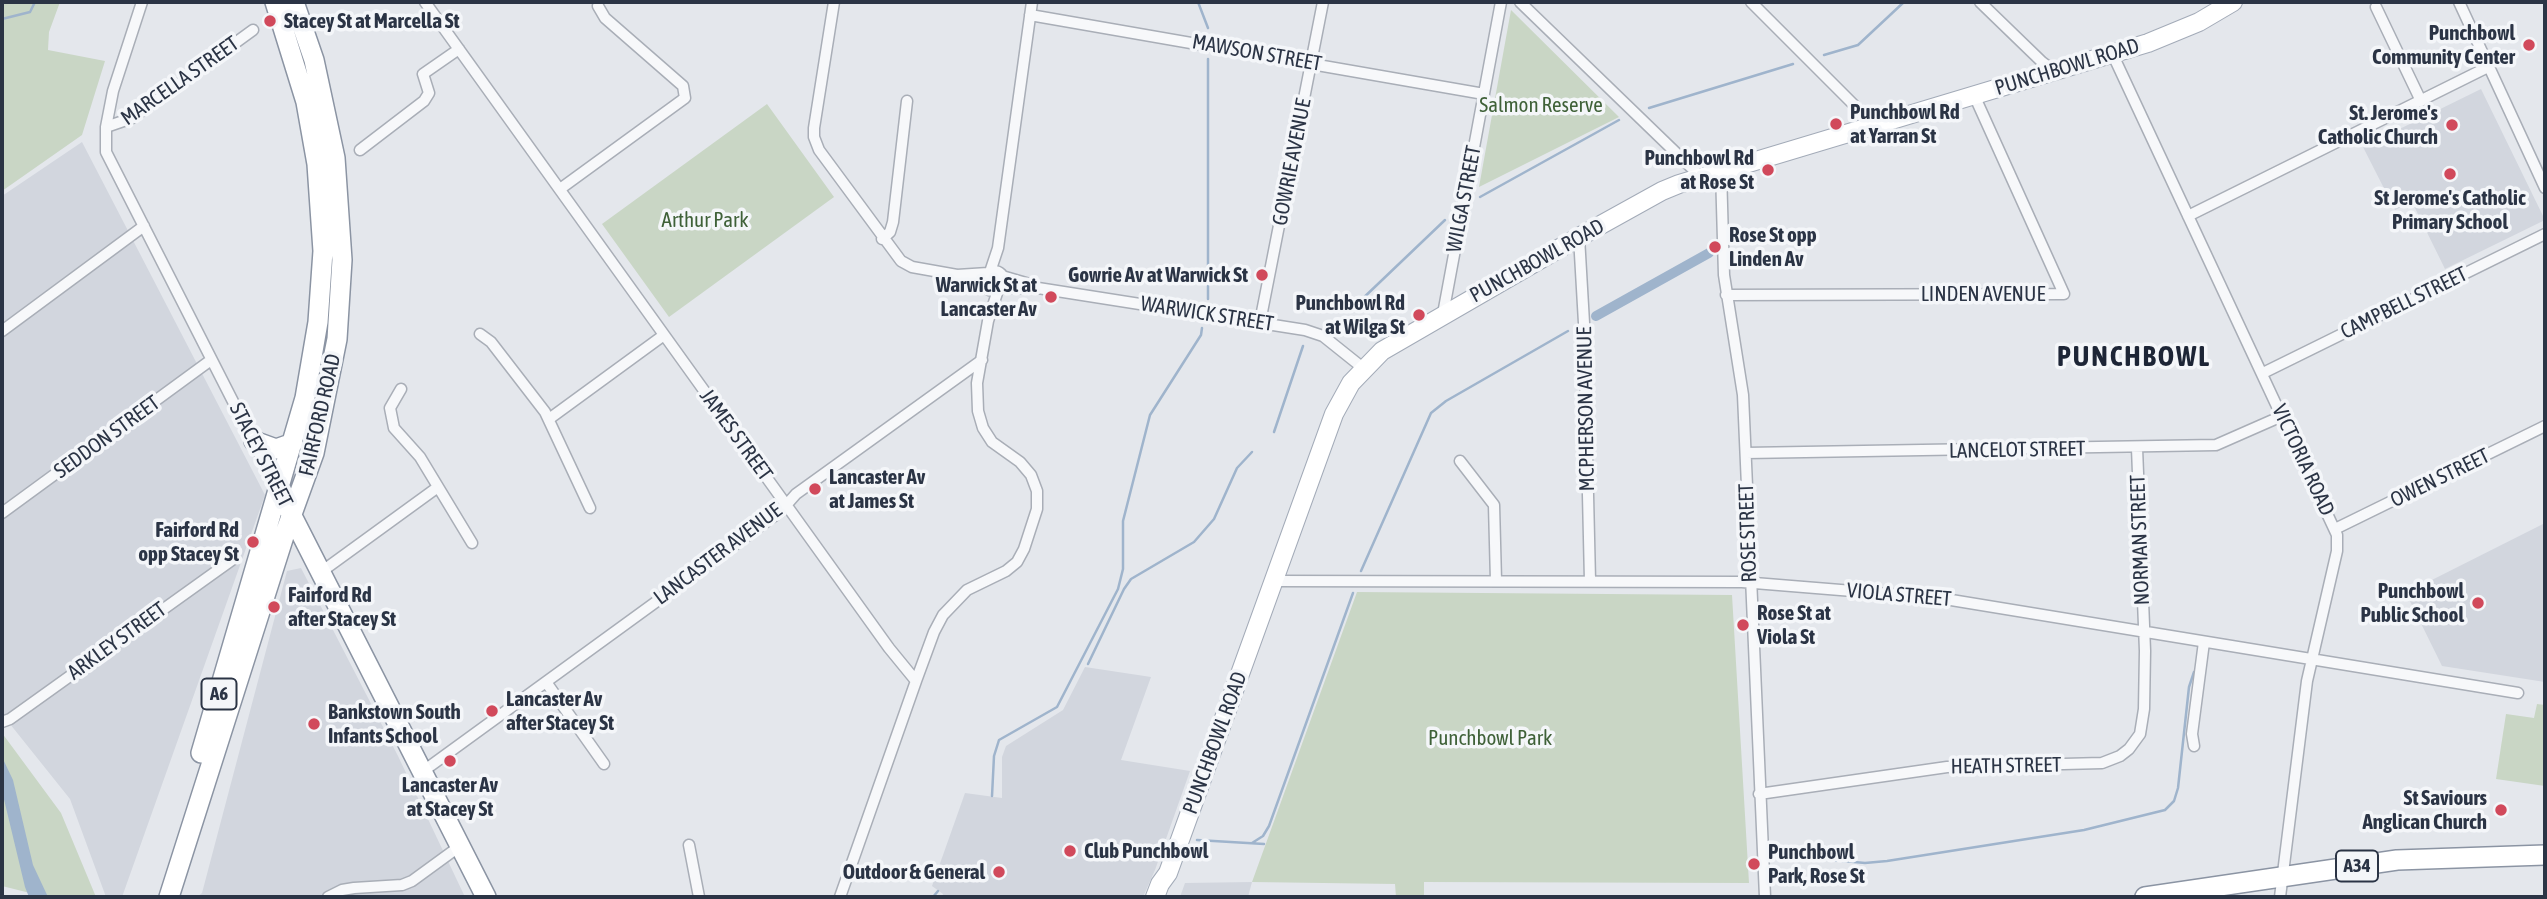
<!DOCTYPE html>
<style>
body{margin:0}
#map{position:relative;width:2547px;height:899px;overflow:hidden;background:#e4e7ec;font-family:"Asap Condensed",sans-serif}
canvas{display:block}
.frame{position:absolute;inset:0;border:4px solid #2b3445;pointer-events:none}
</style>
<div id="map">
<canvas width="2547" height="899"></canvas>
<div class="frame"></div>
</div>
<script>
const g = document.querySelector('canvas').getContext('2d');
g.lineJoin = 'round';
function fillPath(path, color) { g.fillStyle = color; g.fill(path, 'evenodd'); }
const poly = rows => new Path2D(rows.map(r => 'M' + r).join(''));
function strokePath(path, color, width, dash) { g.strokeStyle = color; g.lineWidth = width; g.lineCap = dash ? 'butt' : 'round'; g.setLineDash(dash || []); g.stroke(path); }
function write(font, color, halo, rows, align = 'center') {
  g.font = font + ' "Asap Condensed",sans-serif'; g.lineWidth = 7; g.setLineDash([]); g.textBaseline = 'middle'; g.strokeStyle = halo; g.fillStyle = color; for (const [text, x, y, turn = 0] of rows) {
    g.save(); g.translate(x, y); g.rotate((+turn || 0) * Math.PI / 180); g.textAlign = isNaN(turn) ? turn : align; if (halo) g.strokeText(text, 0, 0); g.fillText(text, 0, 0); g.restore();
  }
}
fillPath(poly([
 [2481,89,2545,220,2445,269,2412,202,2395,210,2363,147],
 [82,142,265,495,122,897,106,897,70,799,2,714,2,196],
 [2545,523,2545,682,2442,666,2406,593],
 [301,568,398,756,465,897,197,897,202,893,287,571],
 [1085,667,1151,677,1121,760,1190,771,1155,870,1143,897,942,897,943,894,932,886,965,793,1002,798,1002,757,1006,746,1063,710],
 [1252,882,1248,897,1180,897,1185,883]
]), '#d2d6de');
fillPath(poly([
 [2,2,60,2,49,32,48,50,105,61,82,135,2,191],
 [1511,10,1619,117,1479,187],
 [767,104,834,197,669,317,602,224],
 [1357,592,1732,595,1749,883,1424,882,1424,897,1396,897,1395,884,1252,882],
 [2537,704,2545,705,2545,786,2496,779,2506,714,2534,718],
 [2,733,61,813,96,897,46,897,2,886]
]), '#c9d6c5');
fillPath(poly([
 [2,757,13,780,33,865,48,897,29,897,25,887,2,791]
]), '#9fb4cc');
strokePath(poly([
 [1198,2,1208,28],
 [2,19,30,12,35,2],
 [1824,55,1858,45,1904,2],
 [1208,59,1208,299],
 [1649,108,1793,64],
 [1480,197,1619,120],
 [1358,303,1445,220],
 [1274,432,1303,346],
 [1361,571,1431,413,1446,401,1568,331],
 [1088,664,1124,589,1131,579,1194,542,1214,519,1237,468,1252,452],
 [992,796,994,756,999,740,1057,707,1118,589,1123,569,1123,521,1150,415,1201,335,1202,328],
 [1197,840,1264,844],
 [1252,843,1263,836,1269,826,1353,593],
 [1778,855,1865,863,1887,861,2084,830,2165,810,2174,801,2178,788,2189,687,2194,672],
 [933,897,938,891]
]), '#9fb4cc', 2.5);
strokePath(poly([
 [1596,316,1709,253]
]), '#9fb4cc', 10);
const street = poly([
 [142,2,113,91,106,127,106,152,277,488],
 [425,2,889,648,916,681,840,897],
 [834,2,814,128,814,137,819,150,901,261,912,267,957,275,988,273],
 [1520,2,1701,177],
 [1751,2,1874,125],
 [1980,2,2042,62,2054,71],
 [2459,2,2545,188],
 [2376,7,2421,101],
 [1030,15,1484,94],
 [2112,53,2337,535,2337,551,2307,681,2280,897],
 [106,127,132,118,253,30],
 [360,150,424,101,429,93,423,74,459,49],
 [1721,171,1724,275,1743,395,1765,897],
 [560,189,685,98,683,86,605,18,598,6],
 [2188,216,2488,67],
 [1579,237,1584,323,1590,581],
 [882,239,890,232,893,222,907,101],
 '984 281a10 10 0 1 1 20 0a10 10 0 1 1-20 0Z',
 [990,272,998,248,1032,2],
 [1002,276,1033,285],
 [1000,288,1038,288,1305,330,1323,336,1363,368],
 [1726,295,2064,294,1974,95],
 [1443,314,1501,2],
 [1260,322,1323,2],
 [2,331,144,226],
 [480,334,491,342,545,412,590,508],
 [2263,373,2545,234],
 [401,389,390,408,394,428,420,457,472,543],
 [549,419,664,335],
 [1746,453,2216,445,2282,416],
 [1460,461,1494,505,1496,581],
 [2,513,211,360],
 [2335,529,2545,426],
 [321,572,438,487],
 [1274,581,1742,582,1939,598,2518,693],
 [916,681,934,632,943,615,967,590,1006,571,1017,562,1024,549,1037,509,1037,491,1031,475,1020,462,992,442,983,428,978,411,977,383,988,321,998,290],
 [546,682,604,764],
 [2,722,10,719,232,560],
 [2194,746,2192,734,2204,642],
 [422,772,781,511,796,494,982,360],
 [1759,794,1947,767,2102,763,2120,756,2129,749,2140,734,2144,709,2145,651,2137,448],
 [689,845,699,897],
 [328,897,342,890,354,888,402,885,412,881,460,846]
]);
const primary = poly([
 [1155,897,1160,884,1168,873,1334,414,1351,383,1382,351,1579,237,1662,191,1679,184,2148,43,2199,22,2233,2]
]);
const highway = poly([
 [254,441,276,449,293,443],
 [289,510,486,897],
 [201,753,305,398,318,322,323,251,317,164,306,102,275,2],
 [169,897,284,536,314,453,337,339,342,260,335,158,314,60,294,2],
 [2145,897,2397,860,2545,855]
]);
strokePath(street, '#a9aeb7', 13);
strokePath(primary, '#a3abb8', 20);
strokePath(highway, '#8b94a3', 22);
strokePath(street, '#f7f8fa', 10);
strokePath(primary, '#fff', 18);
strokePath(highway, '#fff', 19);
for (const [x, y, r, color] of [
 [270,21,7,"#d1495b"],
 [2529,45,7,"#d1495b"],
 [1836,124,7,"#d1495b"],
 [2452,125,7,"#d1495b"],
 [1768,170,7,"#d1495b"],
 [2450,174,7,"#d1495b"],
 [1715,247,7,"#d1495b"],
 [1262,275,7,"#d1495b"],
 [1051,297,7,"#d1495b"],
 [1419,315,7,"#d1495b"],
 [815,489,7,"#d1495b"],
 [253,542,7,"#d1495b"],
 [2478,603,7,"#d1495b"],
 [274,607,7,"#d1495b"],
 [1743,625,7,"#d1495b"],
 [492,711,7,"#d1495b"],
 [314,724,7,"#d1495b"],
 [450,761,7,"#d1495b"],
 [2501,810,7,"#d1495b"],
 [1070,851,7,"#d1495b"],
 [1754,864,7,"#d1495b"],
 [999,872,7,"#d1495b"]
]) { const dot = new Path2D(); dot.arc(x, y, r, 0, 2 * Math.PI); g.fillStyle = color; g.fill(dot); strokePath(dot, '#f4f6f9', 2.5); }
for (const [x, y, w] of [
 [219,694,35],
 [2357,866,42]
]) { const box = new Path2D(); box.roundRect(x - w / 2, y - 15.5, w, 31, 5); g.fillStyle = '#f4f6f9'; g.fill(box); strokePath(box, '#2b3445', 2); }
write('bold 19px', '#2b3445', null, [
 ["A6",219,694],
 ["A34",2357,866]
]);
write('bold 21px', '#2b3445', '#f4f6f9', [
 ["Stacey St at Marcella St",284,21],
 ["Punchbowl",2515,33,"right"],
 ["Community Center",2515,57,"right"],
 ["Punchbowl Rd",1850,112],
 ["at Yarran St",1850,136],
 ["St. Jerome's",2438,113,"right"],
 ["Catholic Church",2438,137,"right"],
 ["Punchbowl Rd",1754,158,"right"],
 ["at Rose St",1754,182,"right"],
 ["St Jerome's Catholic",2450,198,"center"],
 ["Primary School",2450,222,"center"],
 ["Rose St opp",1729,235],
 ["Linden Av",1729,259],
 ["Gowrie Av at Warwick St",1248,275,"right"],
 ["Warwick St at",1037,285,"right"],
 ["Lancaster Av",1037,309,"right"],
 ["Punchbowl Rd",1405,303,"right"],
 ["at Wilga St",1405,327,"right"],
 ["Lancaster Av",829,477],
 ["at James St",829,501],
 ["Fairford Rd",239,530,"right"],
 ["opp Stacey St",239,554,"right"],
 ["Punchbowl",2464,591,"right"],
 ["Public School",2464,615,"right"],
 ["Fairford Rd",288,595],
 ["after Stacey St",288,619],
 ["Rose St at",1757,613],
 ["Viola St",1757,637],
 ["Lancaster Av",506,699],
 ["after Stacey St",506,723],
 ["Bankstown South",328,712],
 ["Infants School",328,736],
 ["Lancaster Av",450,785,"center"],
 ["at Stacey St",450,809,"center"],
 ["St Saviours",2487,798,"right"],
 ["Anglican Church",2487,822,"right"],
 ["Club Punchbowl",1084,851],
 ["Punchbowl",1768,852],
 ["Park, Rose St",1768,876],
 ["Outdoor & General",985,872,"right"]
], 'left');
write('21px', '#2b3445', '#f4f6f9', [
 ["MAWSON STREET",1257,53,10],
 ["PUNCHBOWL ROAD",2067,67,-17],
 ["MARCELLA STREET",180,81,-35],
 ["GOWRIE AVENUE",1292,162,-79],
 ["WILGA STREET",1464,199,-79],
 ["PUNCHBOWL ROAD",1537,261,-29],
 ["LINDEN AVENUE",1983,294],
 ["CAMPBELL STREET",2404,303,-26],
 ["WARWICK STREET",1207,314,9],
 ["MCPHERSON AVENUE",1586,409,-91],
 ["FAIRFORD ROAD",320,415,-77],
 ["JAMES STREET",736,435,54],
 ["SEDDON STREET",107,437,-36],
 ["LANCELOT STREET",2017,450,-1],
 ["STACEY STREET",261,455,63],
 ["VICTORIA ROAD",2303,460,65],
 ["OWEN STREET",2440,478,-26],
 ["ROSE STREET",1748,533,-92],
 ["NORMAN STREET",2140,540,-92],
 ["LANCASTER AVENUE",718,554,-37],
 ["VIOLA STREET",1899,595,5],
 ["ARKLEY STREET",117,641,-36],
 ["PUNCHBOWL ROAD",1215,743,-70],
 ["HEATH STREET",2006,766,-1]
]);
write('21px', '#3f6138', '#f4f6f9', [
 ["Salmon Reserve",1541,105],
 ["Arthur Park",705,220],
 ["Punchbowl Park",1490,738]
]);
g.letterSpacing = '2px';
write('bold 28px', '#1d2536', '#f4f6f9', [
 ["PUNCHBOWL",2134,357]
]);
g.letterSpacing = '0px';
</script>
